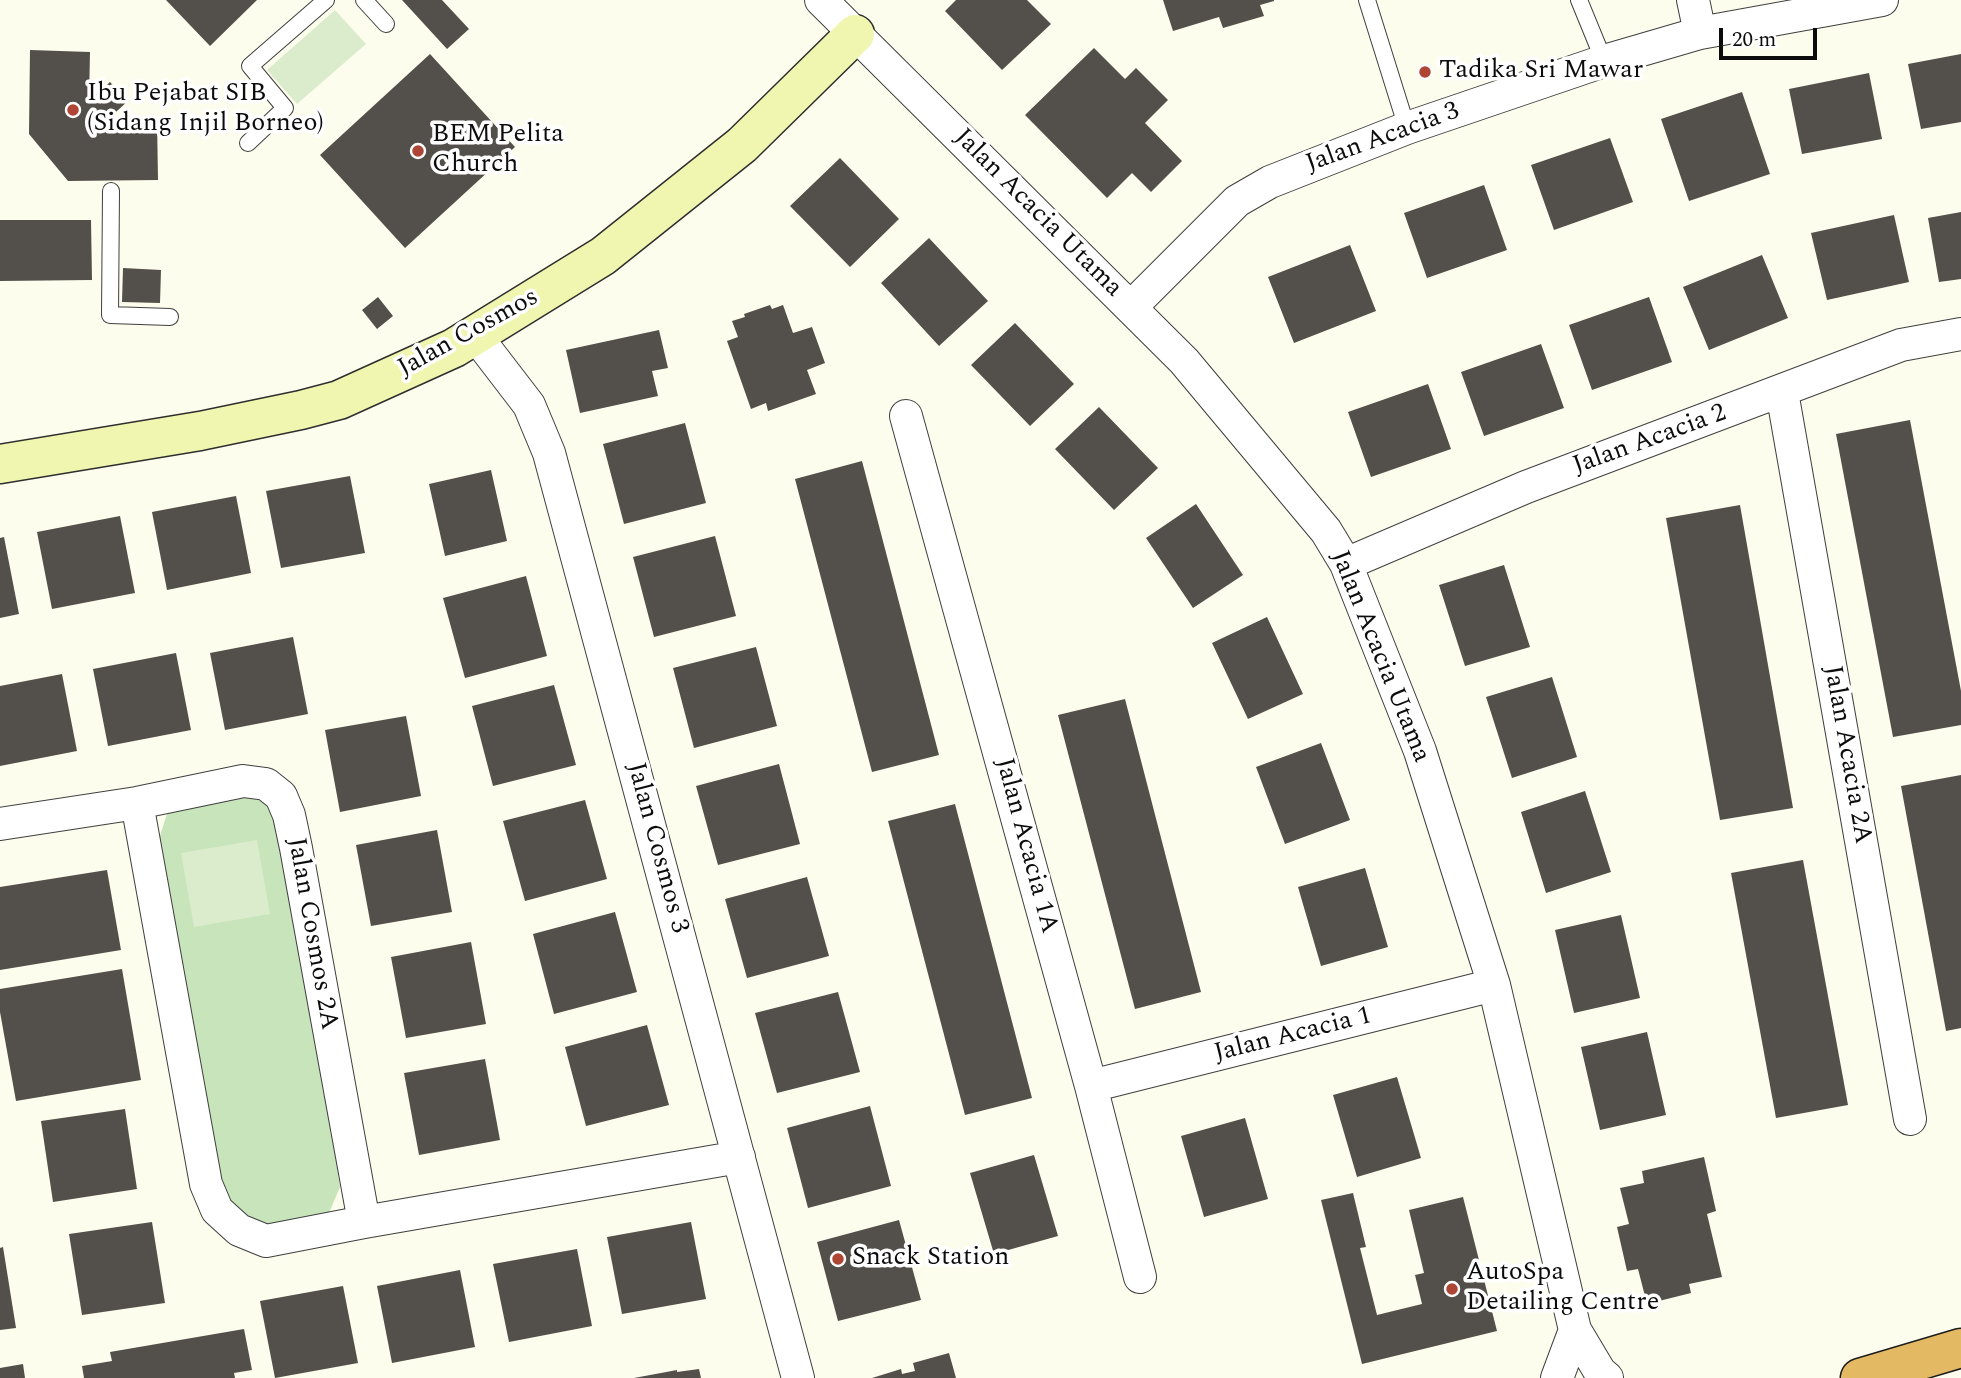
<!DOCTYPE html>
<style>
body{margin:0}
#map{position:relative;width:1961px;height:1378px;overflow:hidden;background:#fdfded;font-family:Spectral,serif}
canvas{display:block}
.scale{position:absolute;left:1719px;top:28px;width:98px;height:32px;box-sizing:border-box;border:4px solid #0c0c0c;border-top:0;padding-left:9px;font-size:21px;line-height:24px;white-space:nowrap;color:#0c0c0c;-webkit-text-stroke:5px #fff;paint-order:stroke}
</style>
<div id="map">
<canvas width="1961" height="1378"></canvas>
<div class="scale">20 m</div>
</div>
<script>
const g = document.querySelector('canvas').getContext('2d');
g.lineJoin = 'round';
function fillPath(path, color) { g.fillStyle = color; g.fill(path, 'evenodd'); }
const poly = rows => new Path2D(rows.map(r => 'M' + r).join(''));
function strokePath(path, color, width, dash) { g.strokeStyle = color; g.lineWidth = width; g.lineCap = dash ? 'butt' : 'round'; g.setLineDash(dash || []); g.stroke(path); }
function write(font, color, halo, rows, align = 'center') {
  g.font = font + ' Spectral,serif'; g.lineWidth = 7; g.setLineDash([]); g.textBaseline = 'middle'; g.strokeStyle = halo; g.fillStyle = color; for (const [text, x, y, turn = 0] of rows) {
    g.save(); g.translate(x, y); g.rotate((+turn || 0) * Math.PI / 180); g.textAlign = isNaN(turn) ? turn : align; if (halo) g.strokeText(text, 0, 0); g.fillText(text, 0, 0); g.restore();
  }
}
fillPath(poly([
 [256,793,281,818,288,843,340,1187,329,1213,259,1227,229,1210,214,1178,159,839,167,814,188,801]
]), '#c7e4bb');
fillPath(poly([
 [335,10,366,44,297,104,267,70],
 [257,840,270,914,194,927,181,853]
]), '#daeccb');
fillPath(poly([
 [166,0,257,0,210,46],
 [402,0,442,0,469,29,447,49],
 [956,0,1027,0,1051,24,1002,70,945,11],
 [1163,0,1274,0,1274,1,1260,5,1264,16,1223,28,1219,17,1173,31],
 [1094,48,1125,79,1136,68,1168,100,1145,123,1182,161,1151,192,1132,173,1107,198,1025,115],
 [30,50,90,52,89,101,110,82,128,101,107,120,157,119,158,180,68,181,29,134],
 [430,54,515,147,405,248,320,155],
 [1961,54,1961,122,1921,129,1908,64],
 [1869,73,1882,139,1802,154,1789,89],
 [1742,92,1770,174,1689,201,1661,119],
 [1610,138,1633,202,1554,230,1531,165],
 [840,158,899,219,850,267,790,206],
 [1484,185,1507,250,1427,278,1404,213],
 [1961,212,1961,279,1939,282,1928,218],
 [1894,215,1909,282,1827,300,1811,233],
 [0,220,91,220,92,280,0,281],
 [929,238,988,301,939,346,881,283],
 [1350,245,1376,311,1294,343,1268,277],
 [1762,255,1788,318,1709,350,1683,287],
 [123,268,161,270,160,303,122,302],
 [378,297,393,316,377,329,362,310],
 [1649,297,1672,362,1592,390,1569,325],
 [770,305,772,309,783,305,793,333,812,327,825,363,807,370,816,394,768,411,766,403,751,409,727,341,738,337,732,321,745,317,744,314],
 [1015,323,1074,384,1030,426,971,365],
 [659,330,668,368,652,371,658,396,580,413,566,350],
 [1541,344,1564,408,1484,436,1461,372],
 [1428,384,1451,449,1371,477,1348,412],
 [1099,407,1158,468,1114,510,1055,449],
 [1910,420,1961,691,1961,725,1893,737,1836,434],
 [685,423,706,503,624,524,603,444],
 [862,461,939,755,872,772,795,479],
 [491,470,507,541,445,556,429,484],
 [350,476,365,553,281,568,266,491],
 [236,496,251,573,167,590,152,512],
 [1196,504,1243,575,1193,608,1146,538],
 [1740,505,1793,808,1720,820,1666,518],
 [120,516,135,593,52,609,37,532],
 [715,536,736,616,654,637,633,557],
 [4,537,19,614,0,618,0,538],
 [1504,565,1530,647,1465,666,1439,585],
 [526,576,547,656,465,678,443,598],
 [1267,617,1303,694,1248,719,1212,643],
 [293,637,308,714,225,730,210,653],
 [756,647,777,726,694,748,673,668],
 [176,653,191,730,108,746,93,669],
 [62,674,77,751,0,766,0,686],
 [1552,677,1577,757,1512,778,1486,697],
 [554,685,576,765,493,786,472,706],
 [1125,699,1201,992,1135,1009,1058,715],
 [406,716,421,796,340,812,325,730],
 [1321,743,1350,820,1285,844,1256,767],
 [779,764,800,844,718,865,696,786],
 [1961,775,1961,1028,1946,1031,1901,786],
 [1585,791,1611,872,1546,893,1521,812],
 [585,800,607,879,525,901,503,821],
 [955,804,1032,1098,965,1115,888,821],
 [437,830,452,912,371,926,356,845],
 [1803,860,1848,1105,1776,1118,1731,873],
 [1365,868,1388,947,1321,966,1298,887],
 [107,870,121,950,0,970,0,887],
 [807,877,829,956,747,978,725,899],
 [615,912,637,992,554,1014,533,934],
 [1621,915,1640,998,1574,1013,1555,930],
 [471,942,486,1024,406,1038,391,957],
 [122,969,141,1080,16,1101,0,1012,0,989],
 [838,992,860,1072,777,1093,755,1013],
 [647,1025,669,1105,586,1126,565,1047],
 [1647,1032,1666,1115,1600,1130,1581,1047],
 [485,1059,500,1140,419,1155,404,1073],
 [1397,1077,1421,1158,1357,1177,1333,1095],
 [870,1106,891,1186,808,1208,787,1128],
 [125,1109,137,1189,53,1202,41,1121],
 [1245,1118,1268,1199,1204,1217,1181,1136],
 [1034,1155,1058,1236,994,1254,970,1173],
 [1704,1157,1716,1211,1707,1214,1722,1277,1689,1284,1691,1293,1647,1304,1638,1269,1627,1271,1617,1227,1629,1224,1620,1188,1644,1183,1642,1171],
 [1353,1193,1366,1247,1360,1248,1377,1315,1422,1304,1415,1275,1424,1273,1409,1210,1463,1197,1497,1331,1362,1364,1321,1200],
 [899,1220,921,1300,838,1321,817,1242],
 [152,1222,165,1303,82,1315,69,1234],
 [691,1222,706,1299,622,1314,607,1237],
 [3,1247,16,1328,0,1330,0,1248],
 [577,1249,592,1326,509,1342,493,1264],
 [460,1270,475,1347,392,1363,377,1286],
 [343,1286,358,1363,275,1378,260,1301],
 [244,1329,252,1370,234,1373,235,1378,84,1378,82,1366,112,1361,110,1352],
 [949,1353,956,1378,872,1378,901,1369,902,1374,915,1371,913,1363],
 [23,1364,25,1378,0,1378,0,1368],
 [699,1369,701,1378,634,1378,677,1370,677,1372]
]), '#534f4a');
const lane = poly([
 [364,0,386,24],
 [1367,0,1407,128],
 [1579,0,1604,61],
 [248,143,285,108,250,66,326,0],
 [111,191,110,315,170,317]
]);
const street = poly([
 [821,0,1184,361,1326,531,1346,564,1420,751,1494,985,1575,1330,1600,1372,1607,1378],
 [1693,0,1700,33],
 [1131,307,1237,201,1270,182,1407,128,1604,61,1700,33,1882,0],
 [476,336,529,405,549,453,798,1378],
 [1782,392,1910,1119],
 [906,416,1091,1086,1140,1277],
 [1346,564,1526,487,1901,345,1961,334],
 [137,803,206,1184,217,1210,239,1230,266,1241,364,1222,739,1157],
 [0,824,137,803,243,781,266,784,281,796,289,815,296,848,364,1222],
 [1091,1086,1494,985],
 [1557,1378,1575,1330]
]);
const secondary = poly([
 [0,464,200,431,301,410,339,400,454,348,603,256,742,145,855,34]
]);
const highway = poly([
 [1860,1378,1961,1348]
]);
strokePath(lane, '#3f3f3f', 18);
strokePath(street, '#3f3f3f', 34);
strokePath(secondary, '#2e2e2e', 41);
strokePath(highway, '#1d1d1d', 41);
strokePath(lane, '#fff', 16);
strokePath(street, '#fff', 32);
strokePath(secondary, '#f0f6af', 38);
strokePath(highway, '#e4b964', 38);
for (const [x, y, r, color] of [
 [1425,72,7,"#ad4634"],
 [73,110,7,"#ad4634"],
 [418,151,7,"#ad4634"],
 [838,1259,7,"#ad4634"],
 [1452,1289,7,"#ad4634"]
]) { const dot = new Path2D(); dot.arc(x, y, r, 0, 2 * Math.PI); g.fillStyle = color; g.fill(dot); strokePath(dot, '#fff', 2.5); }
write('26px', '#0c0c0c', '#fff', [
 ["Tadika Sri Mawar",1439,72],
 ["Ibu Pejabat SIB",87,95],
 ["(Sidang Injil Borneo)",87,125],
 ["BEM Pelita",432,136],
 ["Church",432,166],
 ["Snack Station",852,1259],
 ["AutoSpa",1466,1274],
 ["Detailing Centre",1466,1304]
], 'left');
write('26px', '#0c0c0c', '#fff', [
 ["Jalan Acacia 3",1383,139,-20],
 ["Jalan Acacia Utama",1037,214,45],
 ["Jalan Cosmos",469,334,-29],
 ["Jalan Acacia 2",1650,441,-20],
 ["Jalan Acacia Utama",1379,657,68],
 ["Jalan Acacia 2A",1846,755,80],
 ["Jalan Acacia 1A",1025,846,75],
 ["Jalan Cosmos 3",656,848,75],
 ["Jalan Cosmos 2A",311,934,80],
 ["Jalan Acacia 1",1293,1036,-14]
]);
</script>
